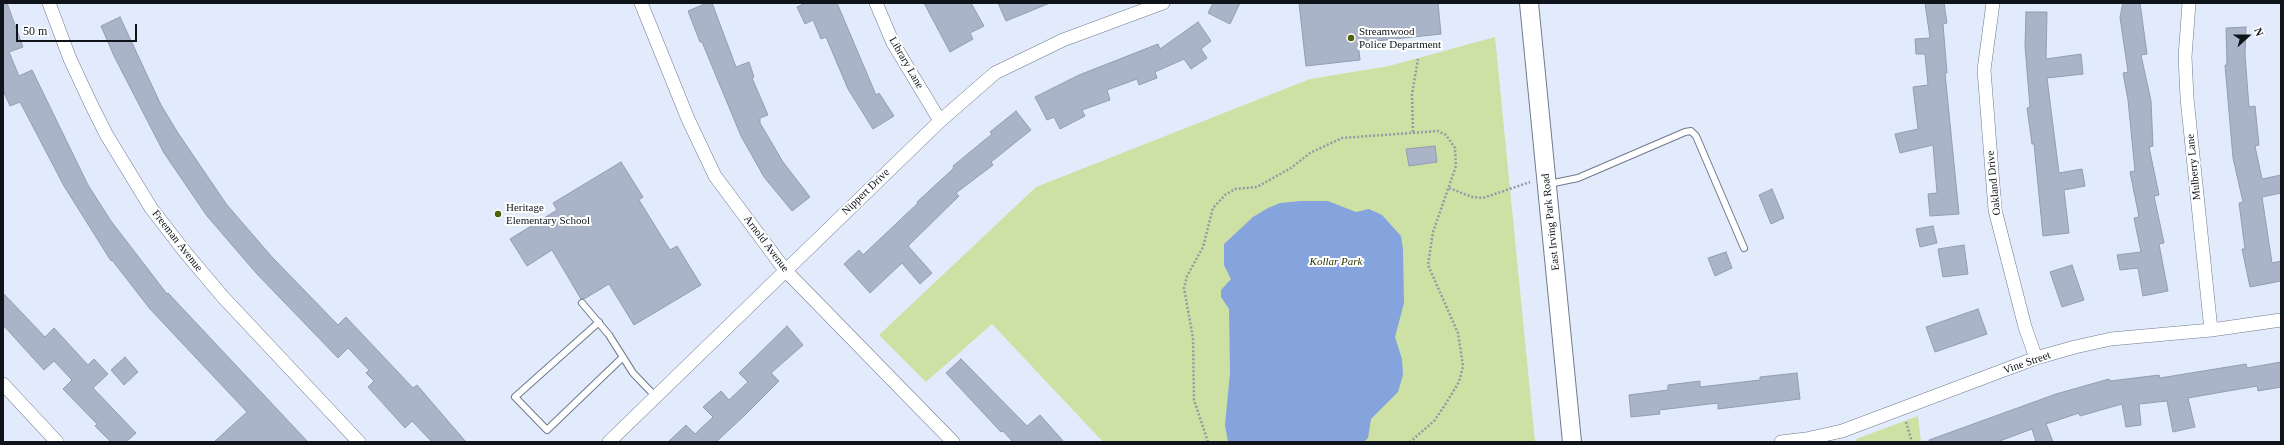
<!DOCTYPE html>
<style>
body{margin:0}
#map{position:relative;width:2284px;height:445px;overflow:hidden;background:#e2ebfc;font-family:Georgia,serif}
canvas{display:block}
.frame{position:absolute;inset:0;border:4px solid #0f131a;pointer-events:none}
.north{position:absolute;left:2228px;top:16px;width:40px;height:40px;-webkit-text-stroke:3px #fff;paint-order:stroke;rotate:69deg;font-size:11px;font-weight:700;line-height:16px;text-align:center;color:#0f131a}
.north::after{content:'';display:block;margin:auto;width:14px;height:18px;background:#0f131a;clip-path:polygon(50% 0,100% 100%,50% 72%,0 100%)}
.scale{position:absolute;left:16px;top:24px;width:121px;height:18px;box-sizing:border-box;border:2px solid #0f131a;border-top:0;padding-left:5px;font-size:12px;line-height:14px;white-space:nowrap;color:#0f131a;-webkit-text-stroke:3px #fff;paint-order:stroke}
</style>
<div id="map">
<canvas width="2284" height="445"></canvas>
<div class="frame"></div>
<div class="north">N</div>
<div class="scale">50 m</div>
</div>
<script>
const g = document.querySelector('canvas').getContext('2d');
g.lineJoin = 'round';
function fillPath(path, color) { g.fillStyle = color; g.fill(path, 'evenodd'); }
const poly = rows => new Path2D(rows.map(r => 'M' + r).join(''));
function strokePath(path, color, width, dash) { g.strokeStyle = color; g.lineWidth = width; g.lineCap = dash ? 'butt' : 'round'; g.setLineDash(dash || []); g.stroke(path); }
function write(font, color, halo, rows, align = 'center') {
  g.font = font + ' Georgia,serif'; g.lineWidth = 4; g.setLineDash([]); g.textBaseline = 'middle'; g.strokeStyle = halo; g.fillStyle = color; for (const [text, x, y, turn = 0] of rows) {
    g.save(); g.translate(x, y); g.rotate((+turn || 0) * Math.PI / 180); g.textAlign = isNaN(turn) ? turn : align; if (halo) g.strokeText(text, 0, 0); g.fillText(text, 0, 0); g.restore();
  }
}
fillPath(poly([
 [1495,37,1535,442,1103,442,992,324,926,382,879,335,1036,187,1310,79,1389,66],
 [1918,416,1921,442,1857,442,1856,439]
]), '#cee1a4');
fillPath(poly([
 [1301,201,1328,201,1356,212,1369,209,1382,215,1401,236,1403,249,1404,303,1395,337,1402,359,1403,375,1398,392,1371,419,1368,438,1364,442,1228,442,1225,425,1230,373,1229,309,1221,297,1221,290,1231,279,1224,265,1224,244,1253,217,1268,208,1280,203]
]), '#85a3dc');
const building = poly([
 [3,3,7,3,23,47,9,52,19,76,32,70,88,185,111,221,167,294,168,293,308,442,214,442,247,412,150,309,112,260,111,261,64,186,20,102,10,106,3,90,3,3],
 [707,3,712,3,736,67,749,62,754,77,752,78,768,115,760,118,760,123,783,162,810,197,792,211,764,177,741,136,702,42,700,42,688,11,707,3],
 [806,3,837,3,876,95,879,93,894,116,873,129,848,89,826,37,821,39,813,20,805,24,797,7,806,3],
 [924,3,971,3,984,26,970,33,973,39,950,52,924,3],
 [998,3,1050,3,1006,21,998,3],
 [1213,3,1240,3,1230,24,1208,13,1213,3],
 [1299,3,1438,3,1441,34,1358,43,1360,60,1306,66,1299,3],
 [1925,3,1944,3,1947,23,1943,24,1947,73,1945,73,1959,214,1930,216,1928,194,1937,193,1933,145,1900,153,1895,134,1918,129,1913,87,1928,85,1925,54,1916,54,1915,39,1930,38,1925,3],
 [2123,3,2140,3,2147,54,2141,55,2151,101,2153,146,2149,147,2159,195,2154,196,2164,243,2159,244,2168,291,2143,296,2138,268,2120,270,2117,255,2141,252,2134,218,2139,217,2130,172,2135,171,2128,100,2123,73,2128,72,2120,17,2123,3],
 [2026,12,2047,12,2046,59,2081,54,2083,74,2047,78,2059,173,2082,169,2085,186,2064,190,2069,233,2043,236,2034,144,2032,144,2027,108,2030,107,2025,46,2026,12],
 [120,17,161,105,178,133,227,205,272,257,338,325,346,317,413,388,417,385,466,442,432,442,412,421,405,428,368,387,374,381,366,373,369,370,348,348,338,358,257,274,207,216,164,153,114,56,101,26,120,17],
 [1198,22,1211,41,1201,49,1207,58,1191,69,1184,59,1155,72,1157,78,1139,85,1137,79,1107,90,1110,100,1082,110,1085,116,1060,129,1054,117,1047,120,1035,97,1079,75,1158,44,1160,49,1198,22],
 [2246,27,2245,55,2249,107,2255,106,2259,145,2255,146,2262,179,2281,175,2281,193,2262,197,2272,263,2281,261,2281,281,2250,287,2242,249,2245,249,2239,203,2243,202,2233,158,2225,65,2227,65,2226,28,2246,27],
 [1016,111,1031,130,991,162,993,165,956,193,959,196,908,246,932,273,920,284,902,263,870,293,844,264,859,250,863,255,918,203,917,202,954,168,953,166,992,134,990,132,1016,111],
 [1435,146,1437,162,1409,166,1406,149,1435,146],
 [621,162,643,197,639,200,670,250,677,246,701,285,634,325,609,284,584,299,581,299,552,250,527,266,510,239,557,210,553,203,621,162],
 [1772,189,1784,218,1771,224,1759,195,1772,189],
 [1933,226,1937,243,1920,247,1916,229,1933,226],
 [1964,245,1968,274,1943,277,1938,249,1964,245],
 [1726,252,1732,268,1715,276,1708,258,1726,252],
 [2072,265,2084,300,2062,307,2050,272,2072,265],
 [3,293,45,337,54,328,88,365,94,359,108,374,93,388,136,433,126,442,111,442,95,426,97,424,63,389,72,380,54,361,44,370,3,325,3,293],
 [1978,309,1987,334,1935,352,1926,327,1978,309],
 [787,326,803,345,771,373,779,381,744,416,716,442,668,442,686,425,695,434,713,417,703,407,721,391,729,400,748,382,739,373,787,326],
 [125,357,138,372,124,385,111,370,125,357],
 [961,359,1027,426,1040,415,1064,442,1013,442,1003,431,1001,432,946,373,961,359],
 [2281,362,2281,387,2258,391,2257,386,2188,398,2195,427,2173,432,2167,401,2139,404,2141,425,2126,427,2122,404,2080,416,2079,413,2046,424,2053,442,2036,442,2032,429,1997,442,1930,442,1929,440,2056,394,2109,379,2110,381,2159,375,2160,378,2246,364,2247,368,2281,362],
 [1797,373,1800,399,1718,409,1718,403,1659,410,1660,414,1631,417,1629,395,1668,390,1668,385,1700,381,1700,387,1760,380,1760,377,1797,373]
]);
fillPath(building, '#aab4c9');
strokePath(building, '#939db1', 1);
const lane = poly([
 [1549,184,1578,178,1685,132,1691,131,1696,136,1744,248],
 [582,303,609,335,633,373,656,397],
 [599,322,515,397,547,430,623,357]
]);
const street = poly([
 [49,3,70,59,91,104,106,134,151,208,185,252,223,297,359,442],
 [641,3,688,119,715,176,785,270,953,442],
 [876,3,893,43,940,121],
 [1993,3,1984,70,1995,210,2025,327,2036,358],
 [2189,3,2185,57,2187,98,2211,330],
 [3,384,57,442],
 [609,442,940,121,995,73,1063,40,1163,3],
 [1781,442,1806,439,1842,431,2036,358,2075,347,2111,339,2211,330,2281,320]
]);
const secondary = poly([
 [1529,3,1572,442]
]);
strokePath(lane, '#707a8d', 8);
strokePath(street, '#707a8d', 14);
strokePath(secondary, '#707a8d', 20);
strokePath(poly([
 [1413,132,1412,94,1418,59],
 [1449,188,1472,197,1483,198,1530,182],
 [1906,422,1912,442],
 [1208,442,1194,400,1193,338,1184,288,1187,276,1203,247,1213,208,1225,195,1235,189,1257,187,1291,168,1310,153,1342,138,1438,131,1446,135,1455,148,1456,166,1433,232,1428,265,1458,333,1463,366,1459,382,1443,408,1434,421,1410,442]
]), '#939aa7', 2.5, [2, 2]);
strokePath(lane, '#fff', 6);
strokePath(street, '#fff', 13);
strokePath(secondary, '#fff', 18);
for (const [x, y, r, color] of [
 [1351,38,4,"#50620a"],
 [498,214,4,"#50620a"]
]) { const dot = new Path2D(); dot.arc(x, y, r, 0, 2 * Math.PI); g.fillStyle = color; g.fill(dot); strokePath(dot, '#fff', 1.5); }
write('11px', '#0f131a', '#fff', [
 ["Streamwood",1359,32],
 ["Police Department",1359,45],
 ["Heritage",506,208],
 ["Elementary School",506,221]
], 'left');
write('11px', '#0f131a', '#fff', [
 ["Library Lane",906,63,60],
 ["Mulberry Lane",2194,167,-96],
 ["Oakland Drive",1994,183,-96],
 ["Nippert Drive",866,192,-44],
 ["East Irving Park Road",1551,222,-96],
 ["Freeman Avenue",177,241,52],
 ["Arnold Avenue",766,244,53],
 ["Vine Street",2027,363,-19]
]);
write('italic 11px', '#2a3502', '#fff', [
 ["Kollar Park",1336,262]
]);
</script>
